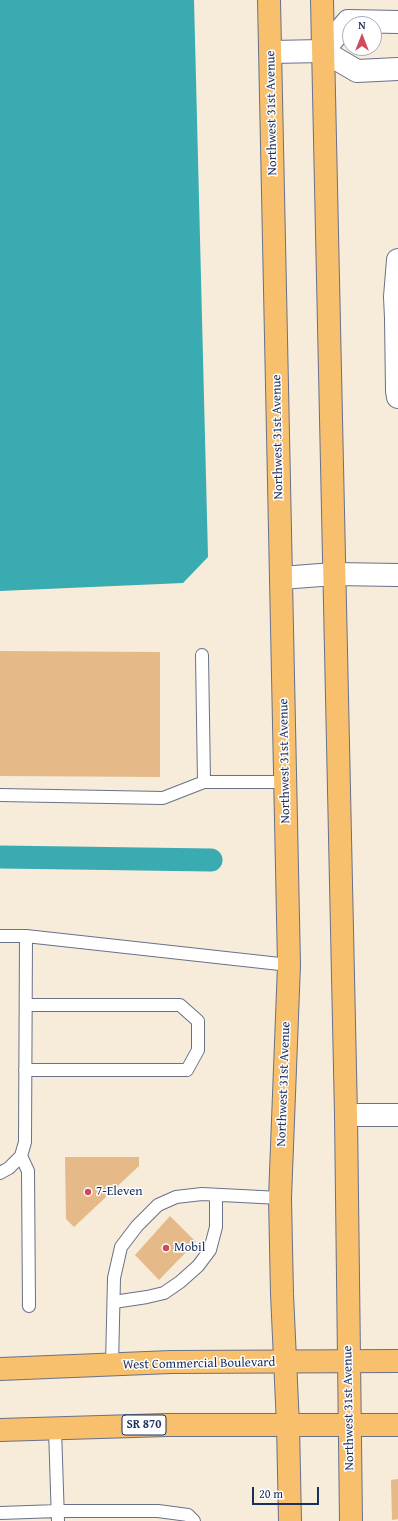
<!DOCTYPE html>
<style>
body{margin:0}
#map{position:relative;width:398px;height:1521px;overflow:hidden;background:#f6ecd9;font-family:"Gentium Book Plus",serif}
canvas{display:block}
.north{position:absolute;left:342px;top:16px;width:40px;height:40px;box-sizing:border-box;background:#fff;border:1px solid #a4acbf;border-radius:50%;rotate:0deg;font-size:11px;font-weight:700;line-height:16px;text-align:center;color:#1b2f5e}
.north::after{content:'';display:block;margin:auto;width:14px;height:18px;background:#d1495b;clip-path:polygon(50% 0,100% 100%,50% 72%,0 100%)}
.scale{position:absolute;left:252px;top:1487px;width:67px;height:18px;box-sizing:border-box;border:2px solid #1b2f5e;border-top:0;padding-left:5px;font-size:12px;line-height:14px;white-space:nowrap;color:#1b2f5e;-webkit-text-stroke:3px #fff;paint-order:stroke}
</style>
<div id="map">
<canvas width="398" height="1521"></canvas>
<div class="north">N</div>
<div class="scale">20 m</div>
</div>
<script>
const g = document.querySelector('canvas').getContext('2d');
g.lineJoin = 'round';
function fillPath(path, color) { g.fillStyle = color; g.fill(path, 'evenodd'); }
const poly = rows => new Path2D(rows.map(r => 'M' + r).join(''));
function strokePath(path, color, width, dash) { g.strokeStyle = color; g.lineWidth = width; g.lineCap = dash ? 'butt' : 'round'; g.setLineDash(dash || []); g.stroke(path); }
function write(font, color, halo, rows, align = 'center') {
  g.font = font + ' "Gentium Book Plus",serif'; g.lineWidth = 3; g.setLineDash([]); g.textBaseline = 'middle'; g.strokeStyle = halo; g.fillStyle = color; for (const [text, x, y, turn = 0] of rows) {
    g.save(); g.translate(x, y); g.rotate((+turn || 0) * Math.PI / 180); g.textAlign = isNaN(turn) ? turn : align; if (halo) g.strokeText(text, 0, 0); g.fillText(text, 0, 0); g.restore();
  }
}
fillPath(poly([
 [0,0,194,0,208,557,183,583,0,591]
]), '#39abb1');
strokePath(poly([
 [0,857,211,860]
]), '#39abb1', 23);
fillPath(poly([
 [0,651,160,652,160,777,0,776],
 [65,1157,139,1157,139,1166,74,1227,66,1219],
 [170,1216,196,1242,159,1280,135,1255],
 [398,1479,398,1519,392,1520,391,1480]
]), '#e5ba88');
const service = poly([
 [202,655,204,782],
 [0,795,163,798,204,782,285,782],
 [0,936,26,936,289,965],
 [25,1070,187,1070,198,1050,198,1021,180,1005,26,1005],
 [21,1156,25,1142,26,936],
 [0,1173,9,1168,21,1156,28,1171,29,1306],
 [114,1302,147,1297,164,1293,180,1282,198,1266,210,1250,216,1227,216,1195],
 [112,1365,114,1278,121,1247,137,1226,158,1205,176,1197,202,1194,280,1198],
 [55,1429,58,1521],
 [0,1513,58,1511,158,1511,188,1515,194,1521]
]);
const minor = poly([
 [323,51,348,21,398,22],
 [271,52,323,51,357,71,398,69],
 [398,260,395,297,396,318,397,391,398,397],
 [281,578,334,574,398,575],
 [346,1115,398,1115]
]);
const primary = poly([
 [269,0,289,965,280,1198,282,1294,288,1425,290,1521],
 [322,0,346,1115,351,1521]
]);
const trunk = poly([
 [0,1369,171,1362,398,1361],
 [0,1430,167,1425,398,1425]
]);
strokePath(service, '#687189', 14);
strokePath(minor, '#687189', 24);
strokePath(primary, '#687189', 24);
strokePath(trunk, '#687189', 24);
strokePath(service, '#fff', 12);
strokePath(minor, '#fff', 22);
strokePath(primary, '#f8bf6c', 22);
strokePath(trunk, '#f8bf6c', 22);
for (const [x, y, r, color] of [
 [88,1192,4,"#d1495b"],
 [166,1248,4,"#d1495b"]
]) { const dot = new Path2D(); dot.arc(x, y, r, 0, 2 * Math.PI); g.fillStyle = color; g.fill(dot); strokePath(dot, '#fff', 1.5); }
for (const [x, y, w] of [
 [144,1425,44]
]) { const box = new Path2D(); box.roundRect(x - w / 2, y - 10, w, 20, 3); g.fillStyle = '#fff'; g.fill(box); strokePath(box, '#1b2f5e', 1); }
write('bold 12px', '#1b2f5e', null, [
 ["SR 870",144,1425]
]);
write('13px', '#1b2f5e', '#fff', [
 ["Northwest 31st Avenue",272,113,-91],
 ["Northwest 31st Avenue",278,437,-91],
 ["Northwest 31st Avenue",285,761,-91],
 ["Northwest 31st Avenue",284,1084,-88],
 ["West Commercial Boulevard",199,1364,-1],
 ["Northwest 31st Avenue",349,1408,-91]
]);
write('13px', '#1b2f5e', '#fff', [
 ["7-Eleven",96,1192],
 ["Mobil",174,1248]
], 'left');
</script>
